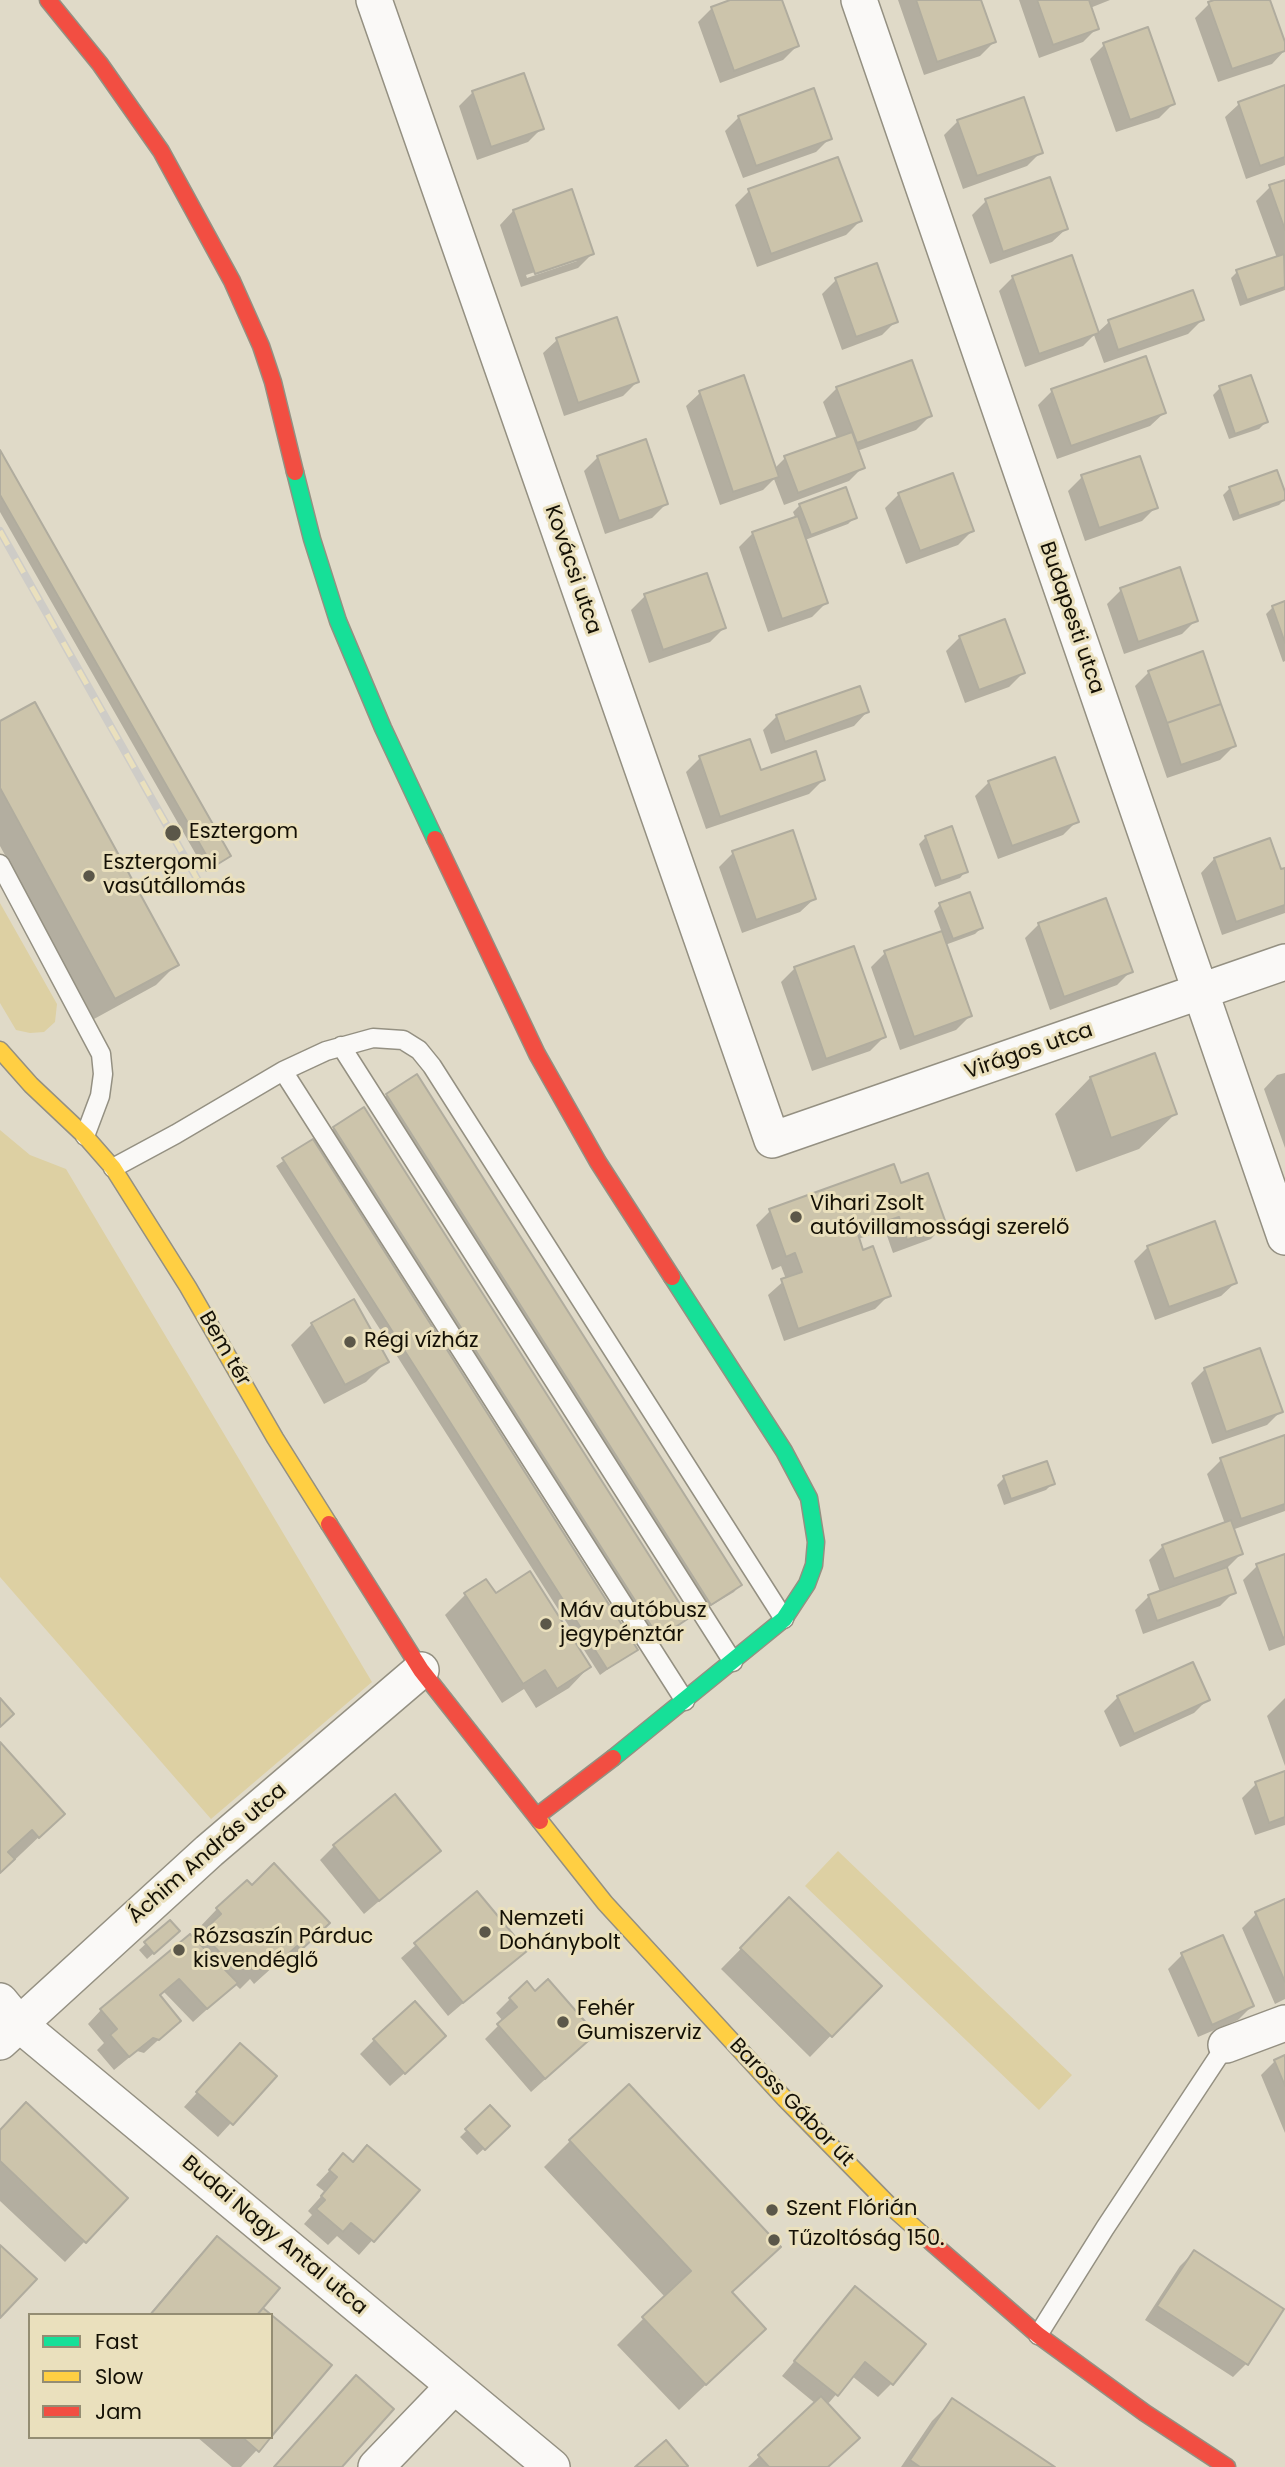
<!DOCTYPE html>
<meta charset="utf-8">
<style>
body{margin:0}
#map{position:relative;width:1285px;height:2467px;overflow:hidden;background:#e0dac8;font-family:Poppins,sans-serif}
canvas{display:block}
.legend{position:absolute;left:28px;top:2313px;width:245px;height:126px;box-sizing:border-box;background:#eae0bd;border:2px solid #948d73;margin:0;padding:9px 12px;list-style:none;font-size:21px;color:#141005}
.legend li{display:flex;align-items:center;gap:14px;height:35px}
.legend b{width:35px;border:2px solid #948d73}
</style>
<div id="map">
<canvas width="1285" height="2467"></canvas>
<ul class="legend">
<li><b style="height:9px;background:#16e098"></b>Fast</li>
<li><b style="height:9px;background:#ffcf43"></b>Slow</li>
<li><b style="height:9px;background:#f24e42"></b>Jam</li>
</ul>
</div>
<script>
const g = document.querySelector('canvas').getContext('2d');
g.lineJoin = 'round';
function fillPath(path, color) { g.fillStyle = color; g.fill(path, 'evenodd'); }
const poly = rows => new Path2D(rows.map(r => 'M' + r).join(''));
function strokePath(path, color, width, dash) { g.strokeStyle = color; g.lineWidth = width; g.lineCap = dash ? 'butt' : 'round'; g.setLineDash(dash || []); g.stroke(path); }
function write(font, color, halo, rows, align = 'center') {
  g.font = font + ' Poppins,sans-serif'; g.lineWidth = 6; g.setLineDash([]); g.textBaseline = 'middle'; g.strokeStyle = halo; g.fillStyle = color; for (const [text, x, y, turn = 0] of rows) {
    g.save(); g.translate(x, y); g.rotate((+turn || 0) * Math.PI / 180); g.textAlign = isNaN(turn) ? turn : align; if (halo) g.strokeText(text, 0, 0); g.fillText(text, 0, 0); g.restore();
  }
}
fillPath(poly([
 [0,903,57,1004,55,1022,44,1032,30,1033,16,1030,0,1003],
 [0,1130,30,1155,66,1169,372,1682,211,1819,0,1577],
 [838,1851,1072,2075,1039,2110,805,1886]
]), '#ddd0a3');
fillPath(poly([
 [735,0,780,0,797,46,783,60,720,83,698,22,712,8],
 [898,0,979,0,994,42,980,56,924,75],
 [1019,0,1110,0,1090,8,1097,28,1083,42,1039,58],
 [1220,0,1268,0,1285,50,1272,64,1218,82,1195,18,1209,4],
 [1104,45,1173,104,1159,118,1116,132,1090,59],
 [1285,87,1285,165,1246,179,1225,117,1239,104],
 [473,92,542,128,528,142,477,160,459,106],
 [739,117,830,138,816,152,743,178,725,131],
 [958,121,1041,152,1027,166,963,189,944,135],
 [1285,182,1285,290,1240,306,1231,278,1237,272,1277,258,1256,201,1270,187],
 [749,191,860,221,846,235,757,267,735,205],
 [570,192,592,254,578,268,521,287,500,225,513,211],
 [577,258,577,261,527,278,526,275],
 [986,201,1066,229,1052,242,990,264,972,215],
 [876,265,896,321,882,335,842,350,822,294,836,280],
 [1013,277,1097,333,1109,322,1192,293,1202,320,1188,334,1104,363,1094,335,1083,346,1025,367,999,291],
 [557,340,637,382,623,396,564,416,543,353],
 [837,388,930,416,916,430,857,451,863,467,849,481,784,505,774,479,763,490,720,505,686,406,700,393,774,469,785,458,837,439,823,402],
 [1220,388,1266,422,1259,429,1229,439,1213,395],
 [1052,391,1164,413,1150,426,1057,459,1038,405],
 [0,454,229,856,206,872,0,512],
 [598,457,666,504,652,518,605,534,584,471],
 [1082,477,1156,507,1142,521,1085,541,1068,491],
 [1230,488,1285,497,1285,499,1279,505,1233,521,1223,495],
 [899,494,972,531,958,545,906,564,885,508],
 [800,505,855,517,848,524,805,540,826,603,812,617,768,632,739,547,753,533,796,519,793,512],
 [1121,590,1196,620,1182,634,1124,654,1107,604],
 [645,596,724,628,710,642,649,663,631,610],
 [1285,603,1285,661,1283,662,1266,614,1273,607],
 [960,637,1023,673,1009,687,965,703,946,651],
 [1149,672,1234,746,1220,760,1167,778,1135,686],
 [867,712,854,726,771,754,763,730,777,716],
 [0,723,177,964,156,985,94,1019,0,846],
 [700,758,760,773,823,780,809,794,706,829,686,772],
 [989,782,1077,821,1063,835,998,859,975,796],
 [926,837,966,871,960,878,935,887,919,844],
 [1269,841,1279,871,1285,869,1285,913,1222,935,1201,873,1214,859],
 [733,853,814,899,800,912,742,933,719,867],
 [940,905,981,928,975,934,945,945,970,1016,956,1030,900,1050,871,967,885,953,942,933,934,911],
 [1039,924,1131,971,1117,985,1050,1010,1025,938],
 [795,968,884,1037,870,1051,812,1071,781,982],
 [1285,1073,1285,1148,1264,1089,1277,1075],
 [1090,1078,1175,1114,1139,1149,1076,1172,1055,1114],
 [387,1095,740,1585,734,1592,704,1610,380,1102],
 [334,1128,687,1618,681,1624,651,1643,327,1135],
 [312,1141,636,1649,600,1675,276,1166],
 [900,1185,944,1225,931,1239,893,1253,885,1230,858,1239,862,1252,889,1295,875,1309,784,1341,768,1295,786,1279,781,1266,772,1270,756,1225,770,1211],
 [1148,1247,1235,1283,1221,1296,1155,1320,1134,1261],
 [312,1324,386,1362,366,1382,324,1404,291,1345],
 [1205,1369,1281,1411,1267,1425,1212,1444,1191,1383],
 [1285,1436,1285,1511,1232,1530,1241,1554,1226,1569,1234,1592,1220,1606,1143,1634,1135,1610,1149,1596,1160,1592,1149,1560,1163,1546,1225,1524,1207,1474,1221,1460],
 [1004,1478,1053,1483,1046,1490,1004,1505,997,1485],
 [1285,1556,1285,1645,1269,1651,1243,1580,1257,1566],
 [465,1595,495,1595,589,1667,569,1688,536,1708,524,1689,502,1703,445,1615],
 [1118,1697,1208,1699,1194,1713,1120,1747,1104,1711],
 [1285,1698,1285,1766,1267,1716],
 [0,1744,63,1814,2,1872,0,1872],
 [1285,1773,1285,1825,1255,1835,1242,1798,1256,1784],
 [334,1846,439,1850,364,1914,320,1860],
 [476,1893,524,1951,448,2016,401,1958],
 [790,1899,879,1986,810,2057,721,1969],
 [1285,1901,1285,1999,1275,2004,1242,1928,1256,1914],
 [217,1909,307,1944,279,1969,275,1965,254,1984,250,1979,240,1989,235,1984,193,2022,164,1992,158,1996,179,2021,144,2053,137,2051,114,2070,97,2050,104,2043,88,2024,101,2010,194,1942,201,1935,197,1930],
 [170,1922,171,1938,147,1959,139,1950],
 [1182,1955,1252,2006,1238,2020,1198,2037,1168,1969],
 [510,1999,580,2048,531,2092,485,2039,503,2021,496,2013],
 [374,2040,430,2050,390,2086,360,2054],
 [1285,2057,1285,2133,1261,2075,1275,2061],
 [227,2060,274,2076,218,2137,184,2107],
 [490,2108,508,2126,477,2155,460,2137],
 [0,2131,85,2241,65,2262,0,2201],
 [570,2141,752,2273,731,2293,737,2355,679,2410,617,2345,665,2297,544,2167],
 [343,2156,352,2163,417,2190,359,2255,337,2236,328,2245,304,2224,312,2215,308,2211,325,2192,316,2185],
 [217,2238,260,2308,269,2315,149,2315,196,2259],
 [1194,2252,1247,2363,1233,2377,1145,2320,1180,2266],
 [855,2289,892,2383,878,2397,852,2376,827,2405,827,2467,748,2467,816,2404,782,2376],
 [953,2400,1051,2467,901,2467,932,2421],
 [197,2437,269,2437,241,2467,232,2467]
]), '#0003');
const building = poly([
 [730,0,782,0,799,46,734,71,711,7,730,0],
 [916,0,981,0,996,42,937,62,916,0],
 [1037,0,1089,0,1099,29,1053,45,1037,0],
 [1214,0,1270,0,1285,42,1285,51,1232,69,1208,2,1214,0],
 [1148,27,1175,104,1130,120,1103,43,1148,27],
 [524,73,544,129,491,147,472,91,524,73],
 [1285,85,1285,157,1260,166,1238,102,1285,85],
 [814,88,832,139,756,166,738,116,814,88],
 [1024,97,1043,153,977,176,957,120,1024,97],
 [838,157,862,221,771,254,748,189,838,157],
 [1050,177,1068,229,1003,252,985,199,1050,177],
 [1285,180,1285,230,1269,185,1285,180],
 [572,189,594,254,535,274,513,210,572,189],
 [1284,254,1285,287,1247,300,1236,270,1284,254],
 [1072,255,1099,333,1039,354,1012,276,1072,255],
 [877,263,898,322,856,337,835,278,877,263],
 [1193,290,1204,320,1118,350,1108,320,1193,290],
 [617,317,639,382,578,403,556,338,617,317],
 [1146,356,1166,413,1071,446,1051,389,1146,356],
 [912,360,932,416,857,443,836,387,912,360],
 [744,375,779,477,733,492,699,391,744,375],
 [1251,375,1268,422,1235,434,1219,386,1251,375],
 [852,432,865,468,798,493,784,456,852,432],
 [646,439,668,504,619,521,597,456,646,439],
 [0,450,231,856,213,867,0,495,0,450],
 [1140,456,1158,508,1099,528,1081,475,1140,456],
 [1277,470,1285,492,1285,500,1239,516,1229,487,1277,470],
 [953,473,974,531,920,551,898,493,953,473],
 [846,487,857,518,811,535,799,504,846,487],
 [798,516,828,603,782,619,752,532,798,516],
 [1180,567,1198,621,1138,642,1120,588,1180,567],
 [707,573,726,628,663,650,644,594,707,573],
 [1285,601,1285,643,1272,606,1285,601],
 [1005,619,1025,673,979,690,959,636,1005,619],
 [1203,651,1221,704,1167,723,1148,671,1203,651],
 [860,686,869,712,785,742,776,715,860,686],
 [35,702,179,965,115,999,0,788,0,721,35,702],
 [1221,704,1236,746,1181,765,1167,723,1221,704],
 [750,739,761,770,816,751,825,780,720,817,699,756,750,739],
 [1055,757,1079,822,1012,846,988,781,1055,757],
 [952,826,968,872,941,881,925,836,952,826],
 [793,830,816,899,756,920,732,851,793,830],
 [1270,838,1281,869,1285,868,1285,905,1236,922,1214,858,1270,838],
 [970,892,983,928,953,939,939,903,970,892],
 [1106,898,1133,972,1064,997,1038,923,1106,898],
 [942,931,972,1016,914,1037,884,951,942,931],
 [854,946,886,1037,826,1059,794,967,854,946],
 [1155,1053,1177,1114,1111,1138,1090,1077,1155,1053],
 [417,1074,742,1585,711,1605,386,1094,417,1074],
 [364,1107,689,1618,659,1638,333,1127,364,1107],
 [313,1139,638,1650,607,1669,282,1158,313,1139],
 [894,1164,901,1183,928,1173,947,1226,907,1240,899,1217,857,1231,863,1250,873,1246,891,1296,798,1329,781,1279,802,1272,795,1253,786,1257,769,1209,894,1164],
 [1215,1221,1237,1283,1169,1307,1147,1246,1215,1221],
 [354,1299,389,1362,345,1385,311,1323,354,1299],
 [1260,1348,1283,1412,1226,1432,1204,1368,1260,1348],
 [1285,1435,1285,1504,1241,1519,1220,1458,1285,1435],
 [1047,1461,1055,1484,1011,1499,1003,1476,1047,1461],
 [1231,1520,1243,1554,1174,1579,1162,1545,1231,1520],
 [1285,1554,1285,1637,1283,1638,1256,1564,1285,1554],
 [1227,1567,1236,1593,1157,1621,1148,1595,1227,1567],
 [530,1571,591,1667,557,1689,545,1670,523,1684,464,1593,486,1579,496,1593,530,1571],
 [1193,1662,1210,1700,1134,1734,1117,1696,1193,1662],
 [0,1698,14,1714,0,1727,0,1698],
 [0,1742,65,1814,39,1838,32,1830,8,1852,15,1859,0,1873,0,1742],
 [1285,1771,1285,1817,1269,1823,1255,1782,1285,1771],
 [395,1794,441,1851,379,1901,333,1845,395,1794],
 [274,1863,330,1923,301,1950,297,1946,276,1965,271,1959,261,1970,246,1953,233,1966,201,1933,221,1914,216,1908,247,1880,252,1885,274,1863],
 [477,1891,527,1951,463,2003,414,1943,477,1891],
 [789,1897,882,1986,832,2037,740,1948,789,1897],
 [1285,1899,1285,1982,1255,1912,1285,1899],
 [170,1920,180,1931,154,1954,144,1942,170,1920],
 [190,1934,238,1983,207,2009,179,1979,160,1995,181,2021,159,2040,153,2038,129,2057,110,2035,117,2029,100,2009,190,1934],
 [1223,1935,1254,2006,1212,2025,1181,1953,1223,1935],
 [548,1979,596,2034,545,2079,497,2024,517,2007,509,1998,527,1981,535,1991,548,1979],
 [415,2001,446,2036,405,2074,373,2039,415,2001],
 [240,2043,277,2076,233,2125,196,2092,240,2043],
 [1285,2055,1285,2086,1274,2060,1285,2055],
 [629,2084,781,2247,732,2292,766,2329,706,2385,642,2317,691,2271,569,2140,629,2084],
 [26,2102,128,2198,86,2243,0,2161,0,2130,26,2102],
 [490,2105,510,2126,485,2150,465,2129,490,2105],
 [367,2145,420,2190,374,2242,351,2223,343,2232,316,2209,325,2200,321,2196,337,2177,329,2170,343,2153,353,2162,367,2145],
 [217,2236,280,2288,257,2315,150,2315,217,2236],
 [0,2245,37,2279,0,2318,0,2245],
 [1194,2250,1284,2309,1248,2365,1157,2306,1194,2250],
 [855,2286,926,2344,893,2385,865,2362,838,2396,794,2361,855,2286],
 [263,2308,332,2365,271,2437,271,2315,257,2315,263,2308],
 [356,2375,394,2409,342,2467,274,2467,356,2375],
 [821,2396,860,2438,828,2467,769,2467,758,2455,821,2396],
 [952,2398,1055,2467,920,2467,910,2460,952,2398],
 [242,2437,271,2437,259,2452,242,2437],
 [666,2440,688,2466,687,2467,635,2467,666,2440]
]);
fillPath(building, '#ccc4ab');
strokePath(building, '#b0ac9e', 2);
const lane = poly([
 [0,864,101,1054,103,1074,100,1096,85,1136],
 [341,1046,733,1662],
 [283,1071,685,1701],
 [113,1168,176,1134,283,1071,326,1051,373,1038,403,1040,419,1050,432,1066,784,1619],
 [1038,2335,1105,2228,1226,2045]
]);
const street = poly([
 [374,0,772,1140,1285,962],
 [859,0,1285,1237],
 [0,2001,19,2024,552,2467],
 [0,2042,209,1851,421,1670],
 [1226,2045,1285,2023],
 [376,2467,454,2386]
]);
const fast = poly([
 [295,472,312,539,338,621,383,728,435,839],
 [613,1758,784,1619,807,1584,814,1565,816,1542,809,1498,784,1451,672,1277]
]);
const slow = poly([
 [0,1050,31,1085,85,1136,113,1168,188,1287,275,1438,329,1524],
 [540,1821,605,1903,785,2099,888,2204,923,2235]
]);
const jam = poly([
 [48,0,100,64,161,151,232,281,261,346,273,382,295,472],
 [435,839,537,1054,598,1162,672,1277],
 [329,1524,421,1670,540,1821],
 [537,1816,613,1758],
 [923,2235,1038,2335,1145,2413,1227,2467]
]);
strokePath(lane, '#949082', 21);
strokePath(street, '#949082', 38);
strokePath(fast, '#949082', 19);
strokePath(slow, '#949082', 19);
strokePath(jam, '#949082', 19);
strokePath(lane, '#faf9f7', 18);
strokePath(street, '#faf9f7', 35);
strokePath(fast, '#16e098', 16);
strokePath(slow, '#ffcf43', 16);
strokePath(jam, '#f24e42', 16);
const rail = poly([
 [0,531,200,884]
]);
strokePath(rail, '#ceccc7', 8);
strokePath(rail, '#eae0bd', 5, [16]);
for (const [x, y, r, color] of [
 [173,833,9,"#5b5749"],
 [89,876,7,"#5b5749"],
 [796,1217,7,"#5b5749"],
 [350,1342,7,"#5b5749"],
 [546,1624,7,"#5b5749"],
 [485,1932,7,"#5b5749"],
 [179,1950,7,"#5b5749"],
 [563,2022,7,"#5b5749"],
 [772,2210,7,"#5b5749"],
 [774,2240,7,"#5b5749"]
]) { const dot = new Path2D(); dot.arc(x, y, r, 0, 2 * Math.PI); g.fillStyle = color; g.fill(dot); strokePath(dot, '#eae0bd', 2.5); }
write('21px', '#141005', '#eae0bd', [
 ["Kovácsi utca",572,570,71],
 ["Budapesti utca",1071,618,71],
 ["Virágos utca",1029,1052,-19],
 ["Bem tér",224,1349,60],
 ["Áchim András utca",208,1854,-41],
 ["Baross Gábor út",791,2103,46],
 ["Budai Nagy Antal utca",274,2236,40]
]);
write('21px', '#141005', '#eae0bd', [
 ["Esztergom",189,833],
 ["Esztergomi",103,864],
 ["vasútállomás",103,888],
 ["Vihari Zsolt",810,1205],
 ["autóvillamossági szerelő",810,1229],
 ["Régi vízház",364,1342],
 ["Máv autóbusz",560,1612],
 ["jegypénztár",560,1636],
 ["Nemzeti",499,1920],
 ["Dohánybolt",499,1944],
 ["Rózsaszín Párduc",193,1938],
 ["kisvendéglő",193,1962],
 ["Fehér",577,2010],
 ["Gumiszerviz",577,2034],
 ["Szent Flórián",786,2210],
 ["Tűzoltóság 150.",788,2240]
], 'left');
</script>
